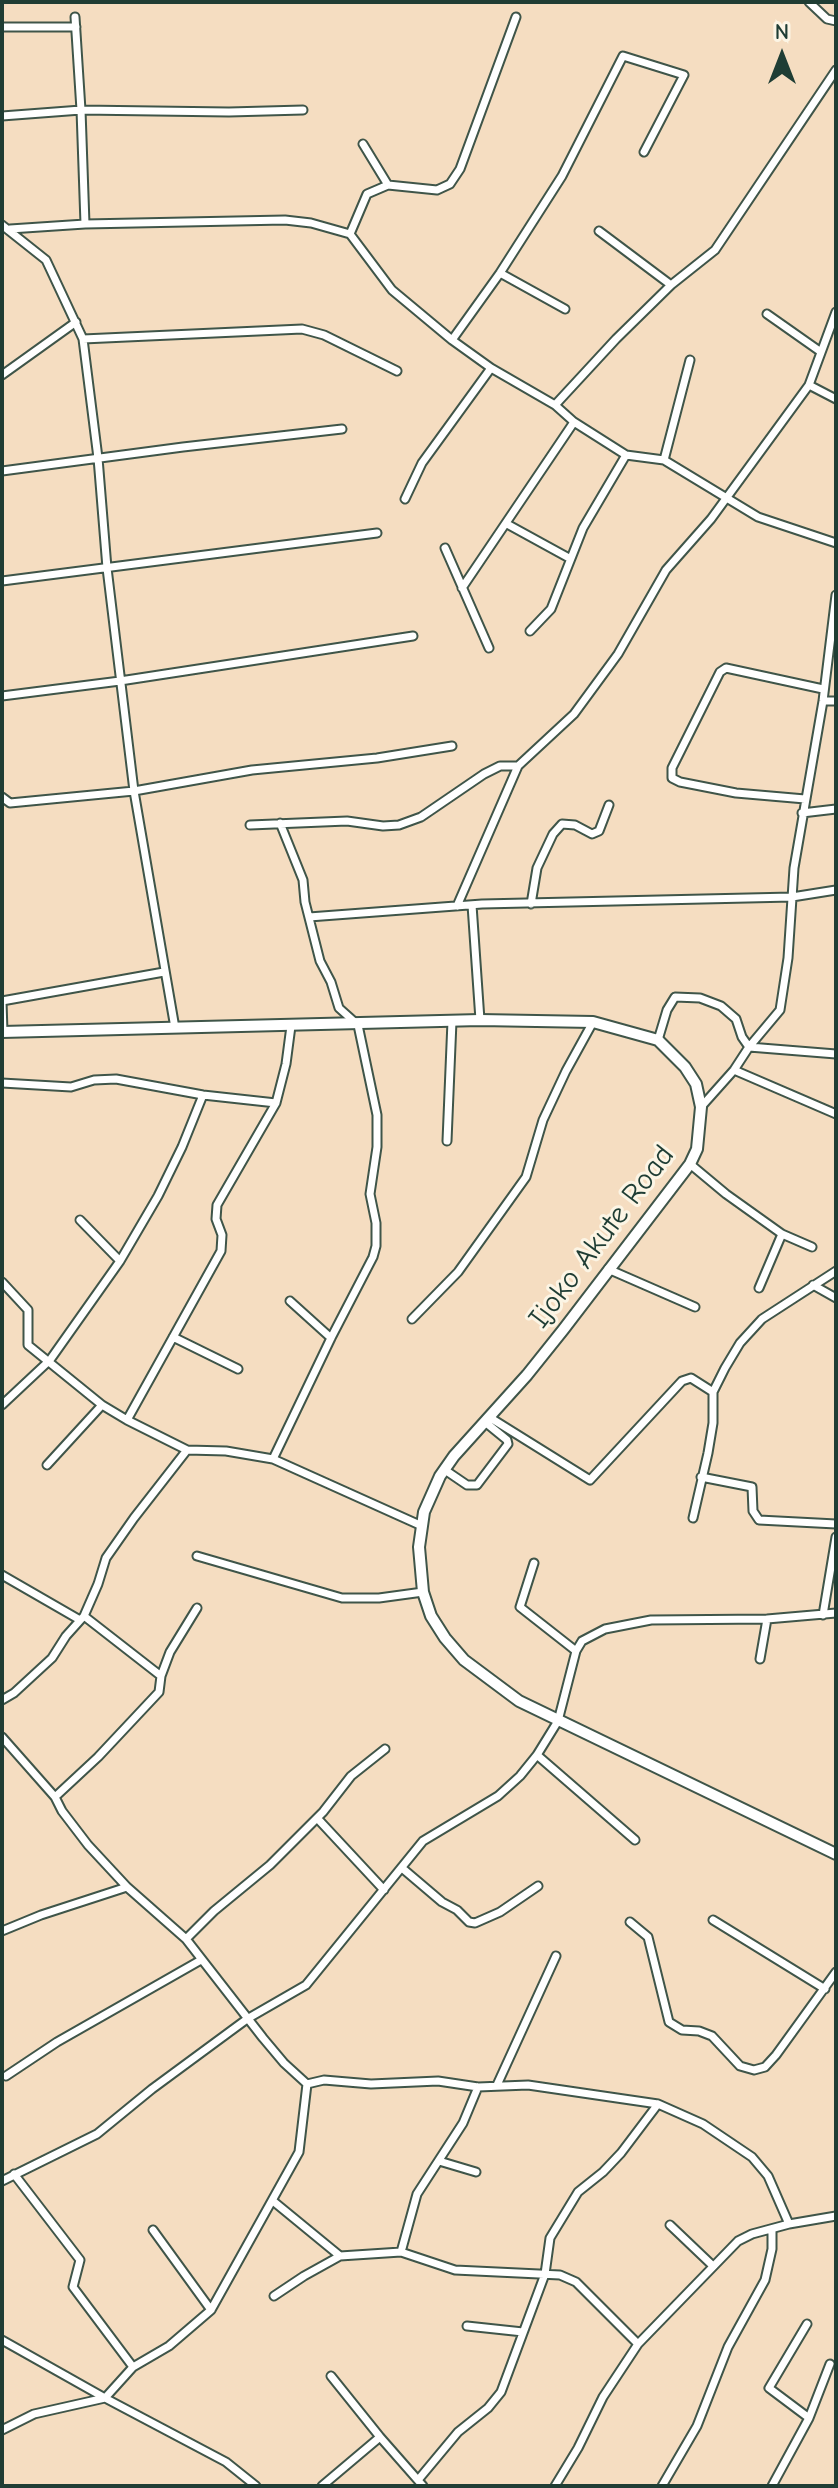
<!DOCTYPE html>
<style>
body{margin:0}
#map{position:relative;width:838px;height:2488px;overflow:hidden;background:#f5ddc1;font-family:"Comic Neue",sans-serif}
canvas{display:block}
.frame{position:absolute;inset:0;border:4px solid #1f3d34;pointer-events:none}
.north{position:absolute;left:742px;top:16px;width:80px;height:80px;-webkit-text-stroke:6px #fcf5e5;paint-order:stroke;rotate:0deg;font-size:22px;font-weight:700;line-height:32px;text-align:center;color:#1f3d34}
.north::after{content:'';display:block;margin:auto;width:28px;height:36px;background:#1f3d34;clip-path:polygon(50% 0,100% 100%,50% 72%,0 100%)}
</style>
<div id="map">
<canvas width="838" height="2488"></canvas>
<div class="frame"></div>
<div class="north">N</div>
</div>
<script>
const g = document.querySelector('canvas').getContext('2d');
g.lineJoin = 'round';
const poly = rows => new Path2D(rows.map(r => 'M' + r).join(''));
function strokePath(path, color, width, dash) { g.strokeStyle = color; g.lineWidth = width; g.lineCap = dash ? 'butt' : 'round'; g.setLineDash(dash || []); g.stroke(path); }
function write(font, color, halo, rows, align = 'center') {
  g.font = font + ' "Comic Neue",sans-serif'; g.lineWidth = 6; g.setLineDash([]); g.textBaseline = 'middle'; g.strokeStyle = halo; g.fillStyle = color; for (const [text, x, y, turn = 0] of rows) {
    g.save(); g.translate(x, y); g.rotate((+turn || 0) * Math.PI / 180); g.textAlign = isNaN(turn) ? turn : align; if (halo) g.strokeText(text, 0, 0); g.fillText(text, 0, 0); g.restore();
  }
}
const minor = poly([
 [809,2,827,19,836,21],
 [75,17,81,110,85,224],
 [2,27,76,27],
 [2,116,81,110,229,112,303,110],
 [363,144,388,185],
 [2,225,46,260,83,339,98,458,107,568,134,791,175,1028],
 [10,229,85,224,285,220,311,223,350,234,392,290,452,340,491,368,555,405,574,422,626,455,664,460,758,517,836,543],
 [599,231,671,285],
 [350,234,367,194,388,185,437,190,450,184,460,169,516,17],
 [500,273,565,309],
 [767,314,821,352],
 [83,339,302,329,324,335,397,371],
 [452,340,500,273,562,176,623,56,684,75,644,152],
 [2,375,76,322],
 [809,385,836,399],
 [555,405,616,339,671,285,715,250,836,70],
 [664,460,690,360],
 [2,471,183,447,342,429],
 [405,499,422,463,491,368],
 [507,524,569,558],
 [445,548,489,648],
 [2,581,377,533],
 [462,588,574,422],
 [530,631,551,609,583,528,626,455],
 [2,696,120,681,413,636],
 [823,701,836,701],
 [2,797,10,803,134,791,252,770,377,758,452,746],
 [805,799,736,793,680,782,672,778,672,768,720,672,726,668,823,689],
 [802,813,836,809],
 [250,825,347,821,383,826,399,825,421,817,484,774,500,766,518,766],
 [531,904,537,868,553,834,562,824,575,825,592,834,599,831,609,805],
 [472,905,480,1020],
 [457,906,518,766,574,714,618,654,666,570,711,519,809,385,836,312],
 [309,917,482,904,792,897,836,890],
 [3,1032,2,1001,164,972],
 [658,1040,667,1010,675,997,700,998,721,1006,736,1019,742,1037,749,1047],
 [749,1047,836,1054],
 [734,1070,836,1114],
 [2,1083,71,1087,94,1080,116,1079,203,1095,276,1103],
 [701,1107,734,1070,749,1047,780,1010,788,958,794,868,823,701,836,595],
 [447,1141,452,1021],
 [690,1164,726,1194,782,1234,812,1247],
 [80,1220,120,1261],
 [608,1269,695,1307],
 [2,1282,28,1310,28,1345,102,1405,127,1420,187,1450,226,1451,273,1459,422,1526],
 [813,1285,836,1298],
 [759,1288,782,1234],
 [290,1301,331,1338],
 [412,1319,458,1272,526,1177,543,1120,566,1071,593,1022],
 [173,1337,238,1369],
 [2,1405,50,1360,120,1261,158,1196,182,1147,203,1095],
 [489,1417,590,1480,682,1381,691,1378,713,1392],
 [127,1420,221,1251,222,1235,216,1219,217,1205,276,1103,286,1064,291,1026],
 [273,1459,331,1338,373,1257,376,1246,376,1223,370,1194,377,1147,377,1115,358,1025,339,1008,331,982,320,961,305,902,303,880,280,823],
 [47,1465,102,1405],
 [445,1470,467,1485,477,1485,508,1444,507,1440,485,1422],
 [701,1477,752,1487,753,1511,759,1520,836,1524],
 [693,1518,708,1453,713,1423,713,1392,725,1368,740,1343,762,1319,836,1271],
 [197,1556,342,1598,379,1598,423,1592],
 [534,1563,520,1607,576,1651],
 [2,1575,80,1620],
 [823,1615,836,1537],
 [84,1616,161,1676],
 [760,1659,767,1619],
 [2,1700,14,1693,52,1658,66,1636,84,1616,98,1584,106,1558,134,1518,187,1450],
 [2,1737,55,1797,62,1811,88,1845,127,1887,186,1939,263,2038,284,2063,307,2084],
 [537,1755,635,1840],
 [55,1797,98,1757,159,1692,161,1676,170,1652,197,1608],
 [317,1818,384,1890],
 [402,1868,442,1902,457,1910,469,1922,475,1923,500,1912,538,1886],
 [713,1920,825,1989],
 [630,1922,648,1937,669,2022,682,2030,699,2031,712,2036,740,2066,754,2070,765,2067,776,2055,836,1972],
 [2,1931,41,1915,127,1887],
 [186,1939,214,1911,270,1865,323,1812,351,1776,385,1749],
 [6,2076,57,2042,201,1960],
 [307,2084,324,2080,371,2084,438,2081,478,2087,528,2085,658,2104,703,2124,752,2157,768,2176,789,2224],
 [497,2085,556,1956],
 [439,2161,476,2172],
 [14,2174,80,2260,73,2287,133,2367],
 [2,2181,97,2134,152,2089,247,2019,306,1985,423,1841,498,1796,520,1776,537,1755,558,1721,576,1651,582,1641,605,1629,651,1620,767,1619,836,1613],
 [273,2201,340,2256],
 [670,2225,713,2266],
 [153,2230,211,2310],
 [401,2252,417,2194,463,2123,478,2087],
 [274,2296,304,2276,340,2256,401,2252,455,2270,560,2275,576,2282,638,2344],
 [807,2324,769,2388,809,2418],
 [467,2326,523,2332],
 [2,2340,105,2398,226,2462,256,2486],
 [331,2376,380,2437,423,2486],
 [2,2430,34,2414,105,2398,133,2367,169,2346,211,2310,299,2152,307,2084],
 [418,2480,458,2432,488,2408,501,2392,545,2274,550,2238,578,2192,603,2172,621,2153,658,2104],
 [322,2486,380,2437],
 [555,2486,578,2448,603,2397,638,2344,738,2241,752,2234,789,2224,836,2216],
 [662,2486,697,2426,728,2347,765,2280,772,2249,772,2229],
 [772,2486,809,2418,830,2364]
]);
const secondary = poly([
 [2,1032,480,1020,593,1022,658,1040,685,1067,696,1084,701,1107,697,1149,690,1164,563,1330,527,1375,454,1456,440,1476,424,1512,419,1547,423,1592,431,1616,445,1638,464,1660,519,1701,836,1854]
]);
strokePath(minor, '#3f5549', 11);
strokePath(secondary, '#3f5549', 14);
strokePath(minor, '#fff', 7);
strokePath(secondary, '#fff', 10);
write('30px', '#1f3d34', '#fcf5e5', [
 ["Ijoko Akute Road",602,1237,-53]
]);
</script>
